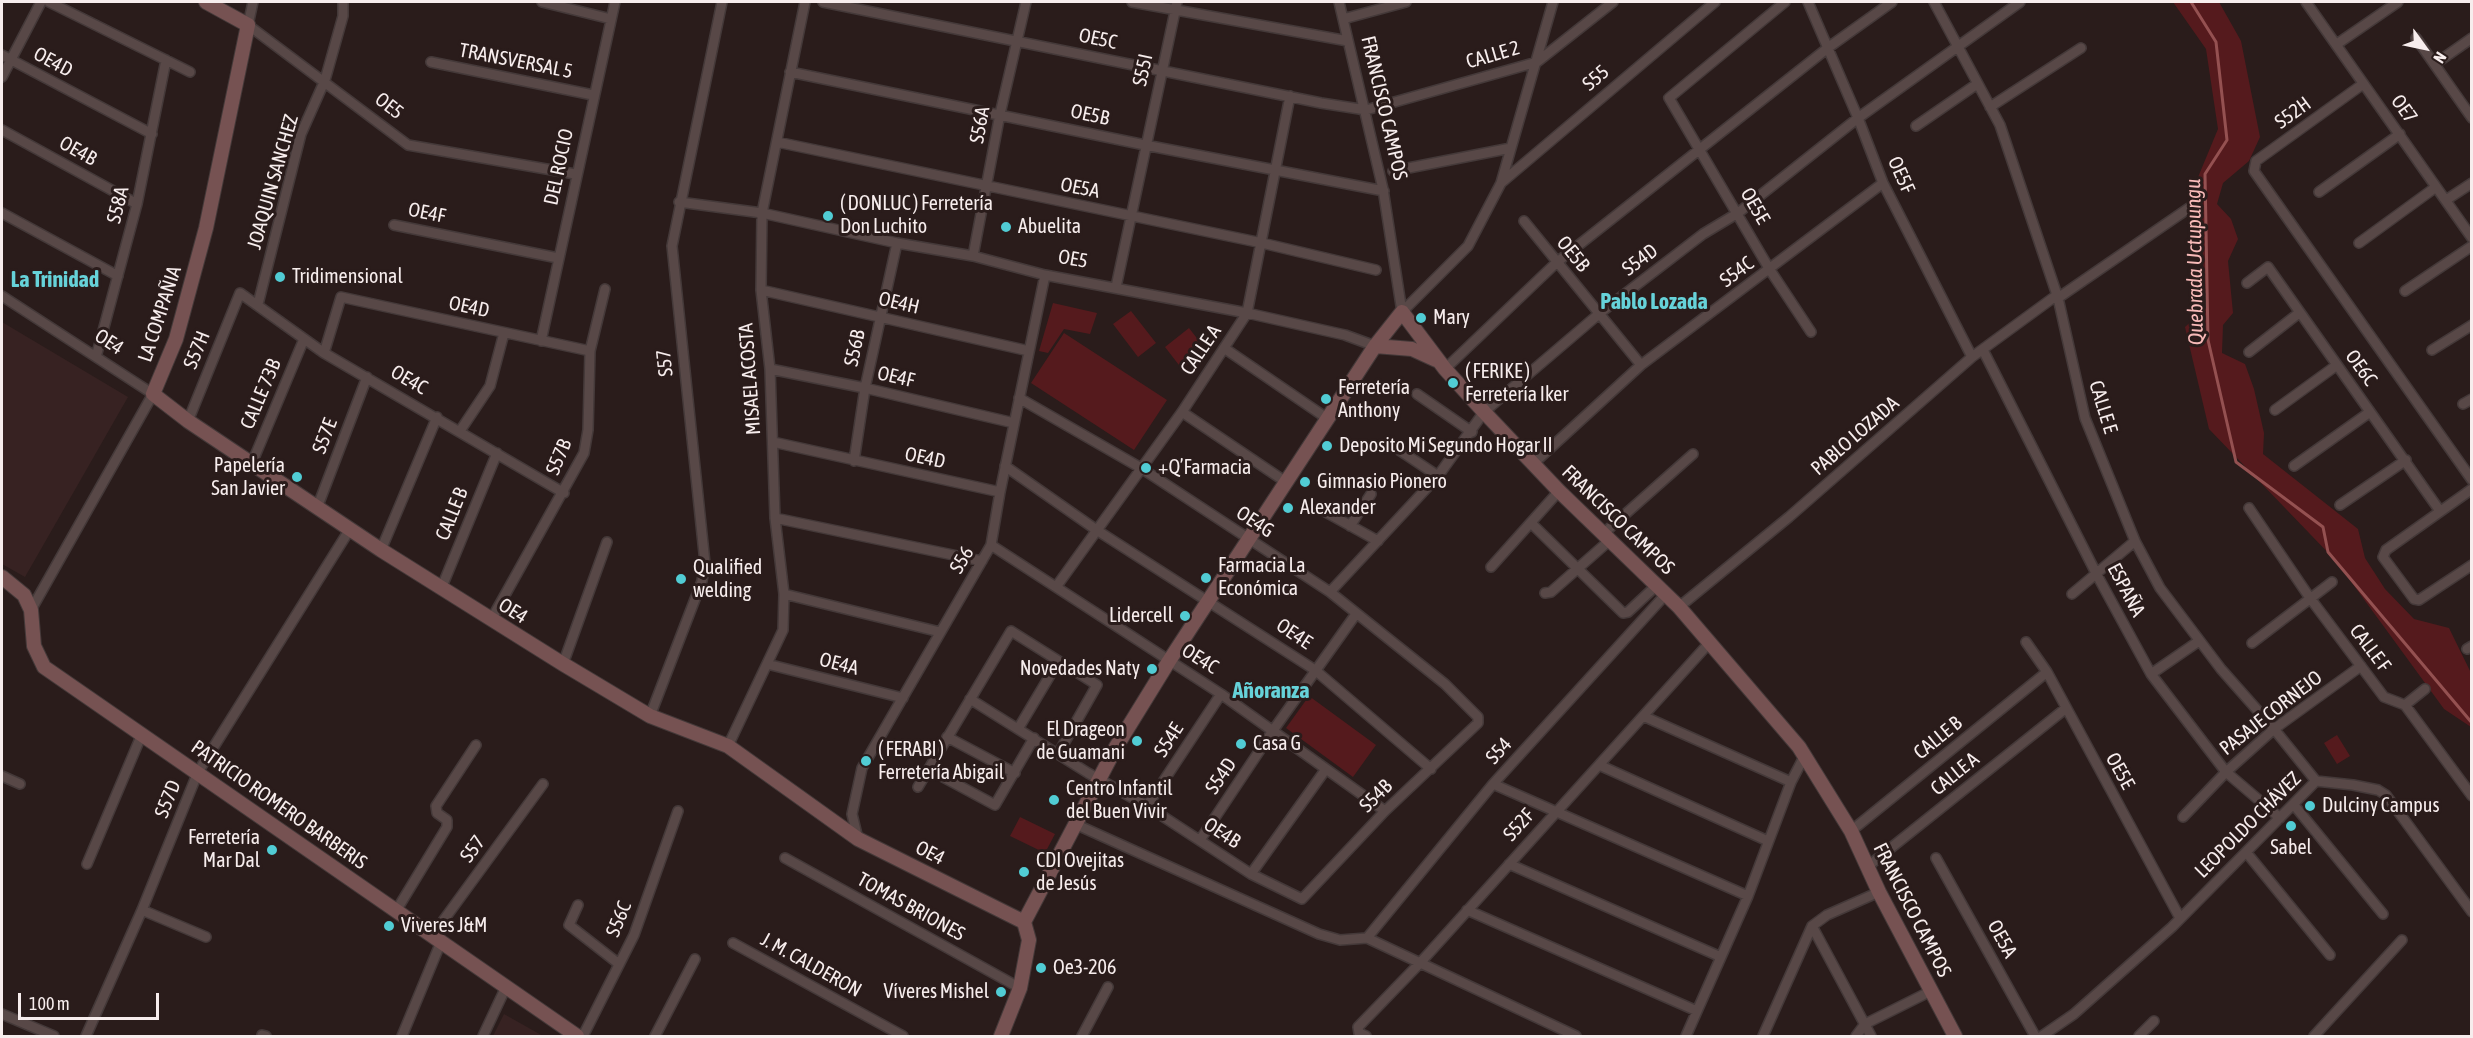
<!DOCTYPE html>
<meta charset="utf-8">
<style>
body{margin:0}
#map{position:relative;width:2473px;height:1038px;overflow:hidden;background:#2a1c1b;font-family:"Asap Condensed",sans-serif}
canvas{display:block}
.frame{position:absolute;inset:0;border:3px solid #f7eded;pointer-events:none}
.north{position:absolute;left:2395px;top:18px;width:60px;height:60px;-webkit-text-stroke:4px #2a1c1b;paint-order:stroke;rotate:123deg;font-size:16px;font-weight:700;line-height:24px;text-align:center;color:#f7eded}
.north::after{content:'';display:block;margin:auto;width:21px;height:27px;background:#f7eded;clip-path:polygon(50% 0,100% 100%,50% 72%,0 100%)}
.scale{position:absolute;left:18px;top:993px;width:141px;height:27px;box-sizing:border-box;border:3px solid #f7eded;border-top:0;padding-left:8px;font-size:18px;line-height:21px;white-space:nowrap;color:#f7eded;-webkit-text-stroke:4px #2a1c1b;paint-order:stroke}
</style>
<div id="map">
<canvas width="2473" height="1038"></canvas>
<div class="frame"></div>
<div class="north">N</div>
<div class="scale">100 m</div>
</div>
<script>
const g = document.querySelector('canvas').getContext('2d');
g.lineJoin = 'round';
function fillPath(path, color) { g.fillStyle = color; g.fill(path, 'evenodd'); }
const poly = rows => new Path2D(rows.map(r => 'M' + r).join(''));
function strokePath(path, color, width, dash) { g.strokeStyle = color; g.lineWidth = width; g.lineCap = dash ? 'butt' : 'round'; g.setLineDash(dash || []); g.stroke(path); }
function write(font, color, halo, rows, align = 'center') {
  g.font = font + ' "Asap Condensed",sans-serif'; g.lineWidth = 6; g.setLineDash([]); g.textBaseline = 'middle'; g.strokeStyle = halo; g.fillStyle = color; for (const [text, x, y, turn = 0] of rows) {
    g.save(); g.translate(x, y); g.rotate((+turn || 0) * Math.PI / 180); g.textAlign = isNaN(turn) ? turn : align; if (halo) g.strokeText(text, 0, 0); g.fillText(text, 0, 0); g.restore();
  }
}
fillPath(poly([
 [2,322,128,397,25,577,2,564],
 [504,1014,543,1036,493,1036]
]), '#372222');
fillPath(poly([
 [2173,2,2219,2,2241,41,2260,137,2249,161,2223,183,2217,204,2231,219,2238,239,2228,261,2233,313,2223,325,2222,353,2245,364,2254,389,2264,433,2263,454,2358,529,2365,558,2385,589,2414,619,2449,628,2471,673,2471,727,2444,709,2336,561,2209,429,2185,327,2207,307,2196,182,2218,129,2206,49],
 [1053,303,1097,313,1090,334,1064,329,1048,353,1039,351],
 [1131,311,1156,343,1138,357,1113,324],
 [1189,328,1206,350,1182,369,1165,347],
 [1064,333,1167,400,1134,450,1031,383],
 [1309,696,1376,745,1353,777,1286,728],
 [2337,735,2350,756,2337,764,2324,743],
 [1020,817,1055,834,1045,853,1010,836]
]), '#551a1d');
strokePath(poly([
 [2191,2,2216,42,2227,140,2205,174,2208,340,2236,462,2323,527,2328,552,2472,723]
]), '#945151', 3);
const street = poly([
 [49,2,190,72],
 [253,2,248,25,408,145,575,174],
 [542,2,611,19],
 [823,2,1321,103,1366,110,1537,62,1613,2],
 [1132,2,1348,41],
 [1339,2,1383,189,1402,312],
 [1785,2,1669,98,1770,270,1811,332],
 [1808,2,1858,118,1883,183,1972,357],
 [1934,2,2000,125,2058,298,2085,418,2135,541,2160,588,2221,669,2274,729,2316,781],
 [2306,2,2472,238],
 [1343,19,1406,2],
 [2416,38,2472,118],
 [2337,44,2398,2],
 [2,55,152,134],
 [431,62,593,95],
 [2435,64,2472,38],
 [790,72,1145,145,1384,191],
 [2,77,41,2],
 [2363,84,2256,161,2254,171,2472,480],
 [1990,107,2081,48],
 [1916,126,1977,84],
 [2,130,137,204],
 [777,142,1262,243,1376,270],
 [1393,171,1511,148],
 [1501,183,1715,2],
 [2319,192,2400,134],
 [2446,200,2472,183],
 [679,202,762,213,897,243,973,256,1045,275,1247,313,1345,335,1375,346],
 [2,213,118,276],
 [1524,221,1641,365],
 [394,225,558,258],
 [2359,243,2436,187],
 [973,256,1000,114,1026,2],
 [2247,283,2268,267,2440,511],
 [1116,287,1177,2],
 [761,290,1029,351],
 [2405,291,2472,246],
 [2,296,153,394,31,610],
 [2058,298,2189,208],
 [258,304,301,134,325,80,343,16,343,2],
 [1402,312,1468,246,1501,183,1553,2],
 [541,341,615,2],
 [1224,348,1328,419],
 [1983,350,2097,575,2151,674,2226,772,2280,818],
 [2432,350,2472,325],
 [2249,352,2299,313],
 [324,353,341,297,590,351],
 [96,357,137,204,166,60],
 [770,369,865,388,1014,423],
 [1445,369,1556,263,1829,47,1892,2],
 [1417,394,1472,432],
 [2463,404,2472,399],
 [2275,410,2337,365],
 [1182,412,1286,482],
 [188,421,240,293,324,353,564,493],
 [460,431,490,386,504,333],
 [773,442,1000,492],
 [1390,444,1438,476],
 [854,461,865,388,897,243],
 [252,463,304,339],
 [1534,463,1641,365,1883,183],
 [1005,466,1098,531,1315,670,1431,769],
 [2294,466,2370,412],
 [2472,489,2386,550,2383,557,2414,599,2419,600,2472,565],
 [2340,505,2406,460],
 [317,508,367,377],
 [2249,508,2310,598,2384,697,2405,705,2472,796],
 [1322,510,1378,541],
 [775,518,982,561],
 [1532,524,1623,613,1628,612,1657,585],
 [1350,526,1371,494],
 [1604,533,1693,454],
 [991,545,1221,694,1385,811],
 [381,550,437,417],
 [1491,567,1559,491],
 [1056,587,1182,412,1247,313,1290,96],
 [441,589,497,453],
 [1330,592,1438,476,1484,412,1600,313,1703,234,1738,213,1858,118,2020,2],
 [1545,593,1551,592,1610,540],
 [784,594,940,632],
 [2072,594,2135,541],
 [1679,607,1789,517,1972,357,2057,295],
 [491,620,584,453,588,430,590,351,605,289],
 [2026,642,2047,672,2180,918],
 [2252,643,2332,582],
 [2467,649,2472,646],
 [563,664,607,542],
 [767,664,903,698],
 [2151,674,2199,641],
 [970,699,1088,773,1147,806,1251,874,1302,899,1385,811,1478,723,1478,717,1445,684,1330,592,1141,468,1019,398],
 [2405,705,2425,689],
 [650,716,702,581,705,563,672,246,722,2],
 [1643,716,1791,782],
 [1018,729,1058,662],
 [947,737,1015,773],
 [728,746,783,630,784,594,775,518,770,369,761,290,762,213,805,2],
 [1599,765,1768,841],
 [930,770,995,805,1034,738],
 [2,776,20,784],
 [2316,781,2353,785,2378,790,2386,795,2472,912],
 [1493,784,1748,896],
 [918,787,1011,631,1097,685,1058,754],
 [2294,805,2383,914],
 [1147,806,1221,694],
 [2183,817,2226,772,2274,729,2361,666],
 [1075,824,1319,934,1340,940,1367,938,1576,1036],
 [1851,831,2047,672],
 [858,839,852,814,862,768,991,545,1000,492,1045,275],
 [1200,840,1274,729,1356,614],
 [2246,852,2330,955],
 [785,858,1020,988],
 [1936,858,2035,1036],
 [87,864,142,734],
 [1509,864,1721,957],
 [1867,867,2065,709],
 [1251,874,1326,769],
 [578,905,569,925,619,964],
 [142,910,206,937],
 [1467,910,1697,1011],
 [396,911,447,827,447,820,437,813,436,806,476,745],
 [1812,926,1871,1036],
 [432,936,543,784],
 [1367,938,1493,784,1666,594],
 [733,943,903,1036],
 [2,1014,54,1036],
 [262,1035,266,1036],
 [86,1036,142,910,198,772,350,529],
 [402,1036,441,942],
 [483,1036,506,987],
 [583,1036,634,935,678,811],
 [655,1036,695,959],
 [1082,1036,1108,987],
 [1366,1036,1359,1033,1358,1027,1420,963,1710,642],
 [1686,1036,1748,896,1791,782,1805,755],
 [1763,1036,1812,926,1827,915,1879,892],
 [1856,1036,1865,1024,1931,991],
 [2042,1036,2074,1014,2172,927,2316,781],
 [2139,1036,2154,1021],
 [2314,1036,2402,940]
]);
const secondary = poly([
 [206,2,248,25,206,228,176,339,153,394,188,421,381,550,563,664,650,716,728,746,858,839,1024,922],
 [1375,346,1412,349,1436,360],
 [2,577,24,595,31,610,34,646,44,667,577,1036],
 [1001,1036,1020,988,1029,940,1024,922,1116,747,1169,661,1375,346,1402,312,1445,369,1484,412,1559,491,1679,607,1799,747,1851,831,1879,892,1955,1036]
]);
strokePath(street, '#443939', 12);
strokePath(secondary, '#443939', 16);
strokePath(street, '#584847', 9);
strokePath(secondary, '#765252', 14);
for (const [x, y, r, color] of [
 [828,216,6,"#51ccd4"],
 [1006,227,6,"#51ccd4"],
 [280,277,6,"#51ccd4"],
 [1421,318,6,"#51ccd4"],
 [1453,383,6,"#51ccd4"],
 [1326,399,6,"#51ccd4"],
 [1327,446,6,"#51ccd4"],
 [1146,468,6,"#51ccd4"],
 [297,477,6,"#51ccd4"],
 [1305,482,6,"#51ccd4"],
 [1288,508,6,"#51ccd4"],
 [1206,578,6,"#51ccd4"],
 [681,579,6,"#51ccd4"],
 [1185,616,6,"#51ccd4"],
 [1152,669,6,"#51ccd4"],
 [1137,741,6,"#51ccd4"],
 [1241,744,6,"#51ccd4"],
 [866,761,6,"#51ccd4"],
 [1054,800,6,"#51ccd4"],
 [2310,806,6,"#51ccd4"],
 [2291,826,6,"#51ccd4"],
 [272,850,6,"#51ccd4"],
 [1024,872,6,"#51ccd4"],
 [389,926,6,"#51ccd4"],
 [1041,968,6,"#51ccd4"],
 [1001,992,6,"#51ccd4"]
]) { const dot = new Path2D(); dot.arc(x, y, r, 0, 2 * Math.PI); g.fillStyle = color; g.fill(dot); strokePath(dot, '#2a1c1b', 2); }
write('20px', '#f7eded', '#2a1c1b', [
 ["OE5C",1098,39,12],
 ["CALLE 2",1493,55,-16],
 ["TRANSVERSAL 5",516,61,11],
 ["OE4D",53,62,28],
 ["S55I",1143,70,-78],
 ["S55",1596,78,-41],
 ["OE5",389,106,38],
 ["FRANCISCO CAMPOS",1384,108,77],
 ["OE7",2404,109,54],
 ["S52H",2293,113,-36],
 ["OE5B",1090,115,12],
 ["S56A",980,125,-80],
 ["OE4B",78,151,29],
 ["DEL ROCIO",559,167,-78],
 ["OE5F",1901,175,66],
 ["JOAQUIN SANCHEZ",273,182,-74],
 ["OE5A",1080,188,11],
 ["S58A",118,205,-76],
 ["OE5E",1755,206,60],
 ["OE4F",427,213,11],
 ["OE5B",1573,254,51],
 ["OE5",1073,259,10],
 ["S54D",1640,260,-37],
 ["S54C",1737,272,-37],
 ["OE4H",899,303,13],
 ["OE4D",469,307,12],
 ["LA COMPAÑIA",160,314,-72],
 ["OE4",109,342,33],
 ["S56B",855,348,-78],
 ["S57H",197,350,-68],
 ["CALLE A",1201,350,-56],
 ["S57",665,363,-96],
 ["OE6C",2361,368,54],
 ["OE4F",896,377,13],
 ["MISAEL ACOSTA",750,379,-94],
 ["OE4C",409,380,30],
 ["CALLE 73B",261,394,-67],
 ["CALLE E",2103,407,73],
 ["S57E",325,436,-69],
 ["PABLO LOZADA",1855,436,-41],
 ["S57B",559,457,-68],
 ["OE4D",925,458,12],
 ["CALLE B",452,514,-68],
 ["FRANCISCO CAMPOS",1618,520,44],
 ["OE4G",1255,522,33],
 ["S56",962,560,-59],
 ["ESPAÑA",2126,590,62],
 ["OE4",513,611,32],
 ["OE4E",1294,634,34],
 ["CALLE F",2370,648,53],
 ["OE4C",1200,659,32],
 ["OE4A",839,664,14],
 ["PASAJE CORNEJO",2271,713,-38],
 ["CALLE B",1938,738,-39],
 ["S54E",1169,740,-57],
 ["S54",1499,751,-48],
 ["OE5E",2120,771,61],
 ["CALLE A",1955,774,-39],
 ["S54D",1221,776,-56],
 ["S54B",1376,796,-45],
 ["S57D",168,799,-68],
 ["PATRICIO ROMERO BARBERIS",279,805,35],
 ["S52F",1519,825,-48],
 ["LEOPOLDO CHÁVEZ",2248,825,-45],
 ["OE4B",1222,833,33],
 ["S57",473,849,-54],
 ["OE4",930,853,27],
 ["TOMAS BRIONES",911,907,29],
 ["FRANCISCO CAMPOS",1912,910,63],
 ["S56C",619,919,-68],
 ["OE5A",2002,939,61],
 ["J. M. CALDERON",811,965,29]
]);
write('20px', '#f7eded', '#2a1c1b', [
 ["( DONLUC ) Ferretería",840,204],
 ["Don Luchito",840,227],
 ["Abuelita",1018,227],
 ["Tridimensional",292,277],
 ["Mary",1433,318],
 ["( FERIKE )",1465,372],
 ["Ferretería Iker",1465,395],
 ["Ferretería",1338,388],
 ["Anthony",1338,411],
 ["Deposito Mi Segundo Hogar II",1339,446],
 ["Papelería",285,466,"right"],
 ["San Javier",285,489,"right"],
 ["+Q’Farmacia",1158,468],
 ["Gimnasio Pionero",1317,482],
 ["Alexander",1300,508],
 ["Farmacia La",1218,566],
 ["Económica",1218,589],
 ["Qualified",693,568],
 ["welding",693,591],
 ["Lidercell",1173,616,"right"],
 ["Novedades Naty",1140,669,"right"],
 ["El Drageon",1125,730,"right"],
 ["de Guamani",1125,753,"right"],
 ["Casa G",1253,744],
 ["( FERABI )",878,750],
 ["Ferretería Abigail",878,773],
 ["Centro Infantil",1066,789],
 ["del Buen Vivir",1066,812],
 ["Dulciny Campus",2322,806],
 ["Ferretería",260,838,"right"],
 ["Mar Dal",260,861,"right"],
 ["Sabel",2291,848,"center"],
 ["CDI Ovejitas",1036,861],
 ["de Jesús",1036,884],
 ["Viveres J&M",401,926],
 ["Oe3-206",1053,968],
 ["Víveres Mishel",989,992,"right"]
], 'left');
write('italic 21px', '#f8bab8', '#2a1c1b', [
 ["Quebrada Uctupungu",2195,262,-91]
]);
write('bold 22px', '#66d2d9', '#2a1c1b', [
 ["La Trinidad",55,280],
 ["Pablo Lozada",1654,302],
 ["Añoranza",1271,691]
]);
</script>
